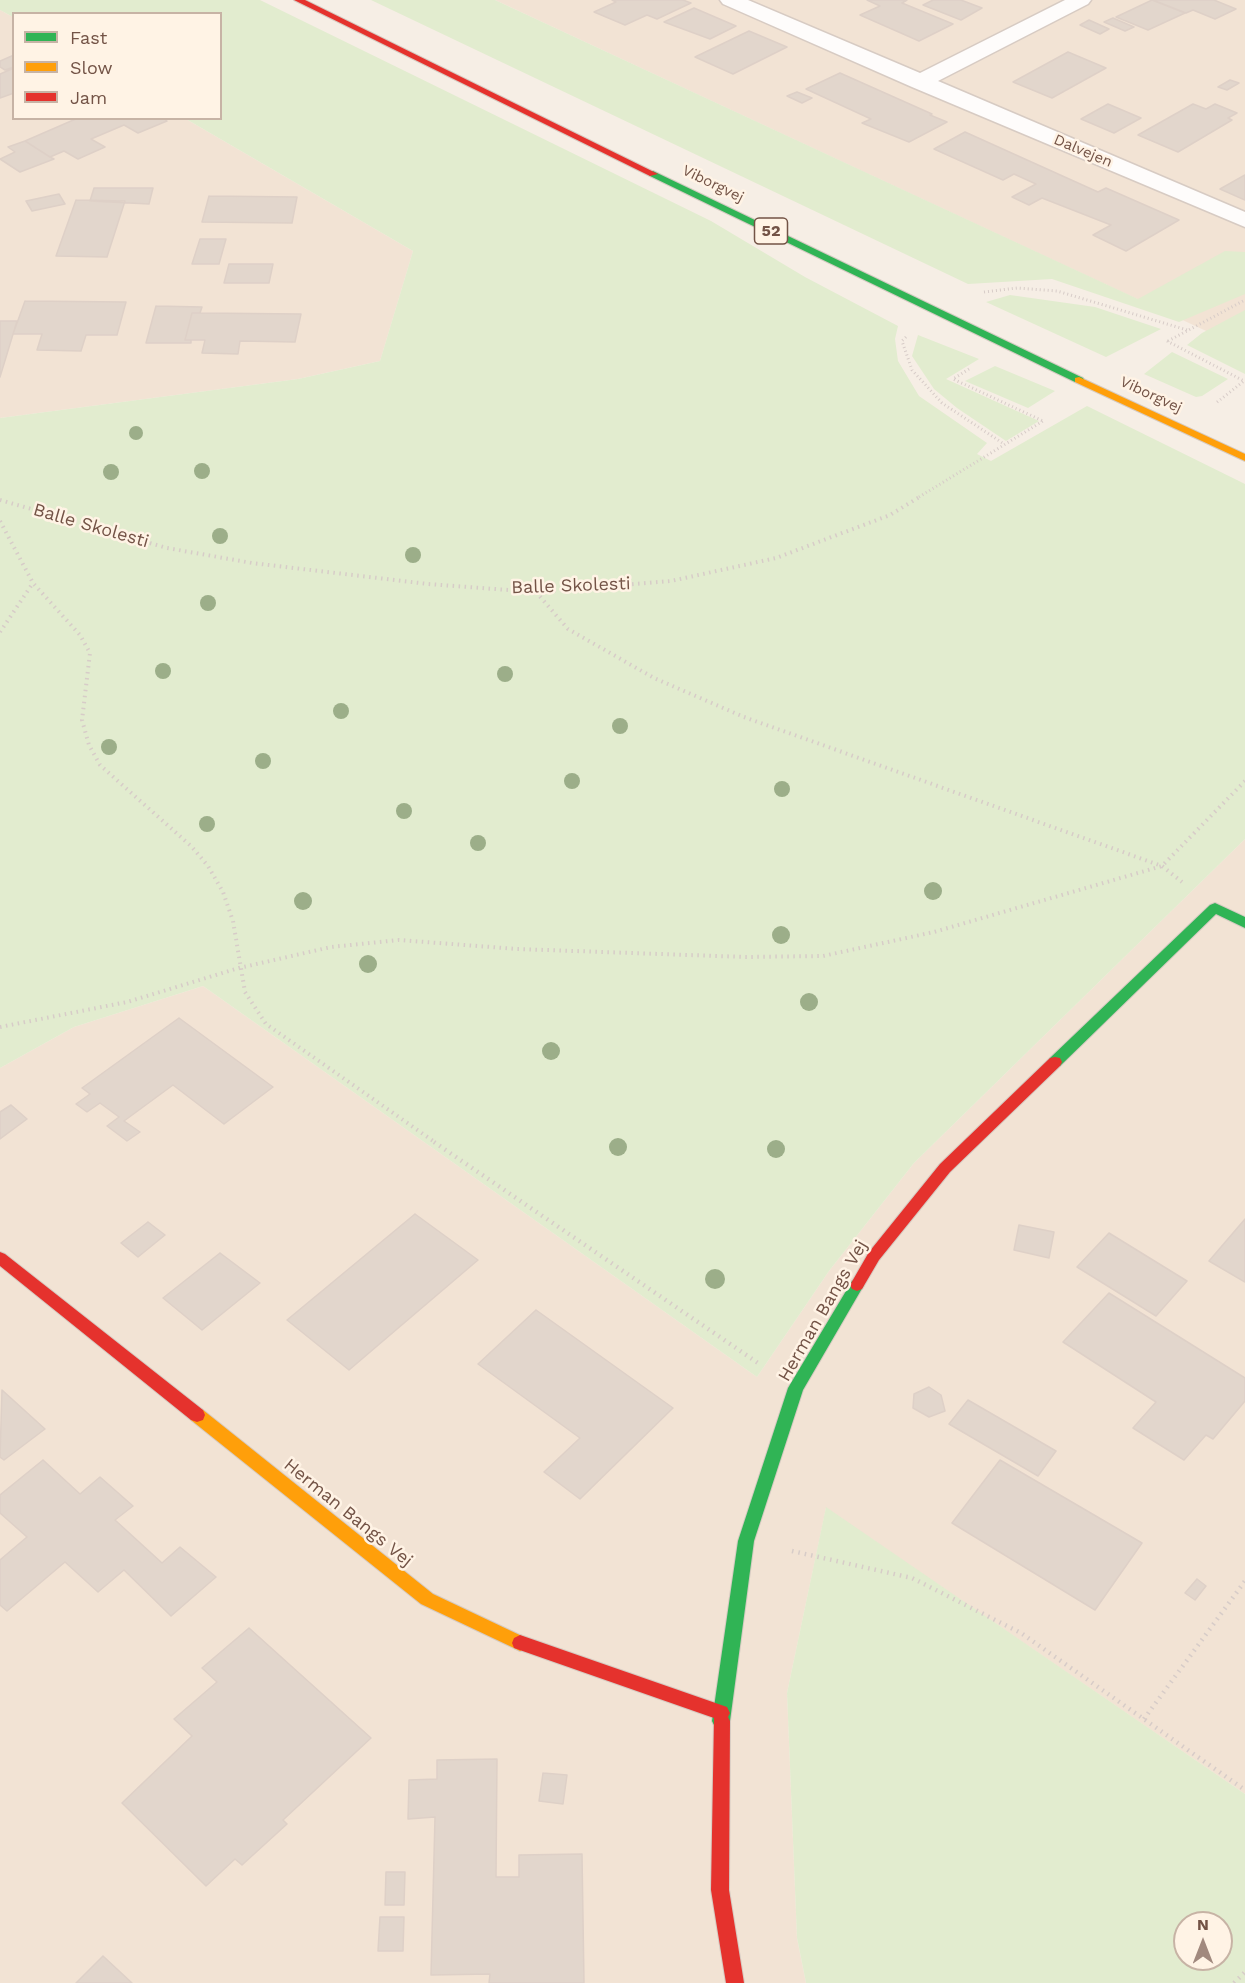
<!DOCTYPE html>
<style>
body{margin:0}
#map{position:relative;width:1245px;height:1983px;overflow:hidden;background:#f6eee5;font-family:"Work Sans",sans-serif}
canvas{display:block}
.legend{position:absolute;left:12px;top:12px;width:210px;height:108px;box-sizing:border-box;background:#fff3e5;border:2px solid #c7b3a5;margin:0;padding:8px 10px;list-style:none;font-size:18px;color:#735346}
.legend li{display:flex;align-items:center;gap:12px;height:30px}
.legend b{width:30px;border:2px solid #c7b3a5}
.north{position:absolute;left:1173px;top:1911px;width:60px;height:60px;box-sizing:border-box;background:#fff3e5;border:2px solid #c7b3a5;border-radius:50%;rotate:0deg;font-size:16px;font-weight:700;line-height:24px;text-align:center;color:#735346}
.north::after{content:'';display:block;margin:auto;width:21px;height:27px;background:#a1897e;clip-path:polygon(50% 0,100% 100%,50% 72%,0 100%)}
</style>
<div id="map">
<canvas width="1245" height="1983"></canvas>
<ul class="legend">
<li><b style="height:8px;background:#30b455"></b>Fast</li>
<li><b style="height:8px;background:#ff9f0a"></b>Slow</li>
<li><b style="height:8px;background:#e5322d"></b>Jam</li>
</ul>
<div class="north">N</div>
</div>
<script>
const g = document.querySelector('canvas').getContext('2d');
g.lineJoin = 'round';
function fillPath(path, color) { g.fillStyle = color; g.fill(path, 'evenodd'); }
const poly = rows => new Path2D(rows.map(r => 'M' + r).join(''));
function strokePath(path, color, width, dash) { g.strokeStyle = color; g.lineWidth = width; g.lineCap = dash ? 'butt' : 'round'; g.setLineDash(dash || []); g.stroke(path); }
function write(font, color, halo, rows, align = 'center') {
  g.font = font + ' "Work Sans",sans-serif'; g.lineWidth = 5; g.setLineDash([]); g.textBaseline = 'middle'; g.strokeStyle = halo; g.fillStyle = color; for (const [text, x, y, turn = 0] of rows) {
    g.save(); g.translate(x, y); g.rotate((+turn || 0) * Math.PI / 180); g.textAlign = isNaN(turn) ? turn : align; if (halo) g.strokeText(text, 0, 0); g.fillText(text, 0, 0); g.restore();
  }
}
fillPath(poly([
 [495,0,1245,0,1245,349,1051,259],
 [0,10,13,17,14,118,186,119,413,251,380,361,298,379,0,418],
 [1245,839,1245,1794,826,1508,787,1693,797,1938,806,1983,0,1983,0,1068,74,1027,203,986,757,1377,829,1271,914,1163]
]), '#f2e3d4');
fillPath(poly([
 [0,0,260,0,711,221,805,277,898,326,895,339,898,361,919,396,987,443,977,454,991,461,1087,406,1245,484,1245,839,914,1163,829,1271,757,1377,203,986,74,1027,0,1068,0,418,298,379,380,361,413,251,186,119,220,118,220,14,14,14,13,17,0,10],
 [371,0,495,0,1138,299,1225,251,1245,252,1245,294,1179,322,1052,279,968,284],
 [1010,295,1095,307,1161,329,1106,357,986,302],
 [1245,310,1245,374,1187,345,1202,333],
 [918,335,979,359,946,379,1039,421,1006,441,957,408,934,389,912,356],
 [1172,352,1228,379,1202,396,1196,397,1144,374],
 [995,366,1055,391,1028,408,965,381],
 [826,1507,1245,1794,1245,1983,806,1983,797,1938,787,1693],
 [1185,1923,1221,1923,1221,1959,1185,1959]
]), '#e2eccf');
const building = poly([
 [612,0,683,0,691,3,657,19,647,15,625,25,594,12,616,2,612,0],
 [867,0,907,0,902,3,953,24,919,41,860,15,880,6,867,0],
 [933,0,961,0,982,8,961,20,923,5,933,0],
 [1152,0,1185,13,1148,30,1116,17,1152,0],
 [1153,0,1214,0,1236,9,1215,19,1193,10,1186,13,1153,0],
 [694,8,736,26,710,39,664,22,694,8],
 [1113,18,1134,27,1125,31,1104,22,1113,18],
 [1089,20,1109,29,1100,34,1080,25,1089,20],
 [749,31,787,47,733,74,695,57,749,31],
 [1068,52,1106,68,1052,98,1013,82,1068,52],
 [14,55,14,67,5,70,0,67,0,61,14,55],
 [14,68,14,93,0,98,0,74,14,68],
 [840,73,932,114,930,115,947,122,909,142,862,123,871,119,806,89,840,73],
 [1230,80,1239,83,1227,90,1218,87,1230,80],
 [797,92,812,98,802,103,787,96,797,92],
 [1108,104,1141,118,1114,133,1081,119,1108,104],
 [1193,104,1206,109,1215,104,1237,113,1228,118,1232,120,1178,152,1138,135,1193,104],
 [78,118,163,118,167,121,138,133,124,125,91,139,105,147,78,159,64,151,50,157,25,141,78,118],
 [965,132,1098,192,1106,188,1179,220,1126,251,1093,235,1111,225,1042,198,1029,205,1012,197,1036,184,1014,174,1003,180,934,149,965,132],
 [25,141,50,157,54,159,20,172,0,159,15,152,8,147,25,141],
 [1245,175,1245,200,1220,189,1245,175],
 [94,188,153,188,149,204,90,201,94,188],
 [59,194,65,204,32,211,26,201,59,194],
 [209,196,297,197,292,223,202,222,209,196],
 [76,200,125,201,107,257,56,256,76,200],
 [200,239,226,239,219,264,192,264,200,239],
 [229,264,273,264,269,283,224,283,229,264],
 [25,301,126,302,117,335,86,335,81,351,37,350,42,334,13,334,25,301],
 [156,306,202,307,200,313,192,313,185,340,191,340,191,343,146,343,156,306],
 [192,313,200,313,301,314,295,342,240,341,238,354,202,353,205,340,185,340,192,313],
 [0,321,17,321,0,377,0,321],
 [179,1018,273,1087,224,1124,173,1085,124,1121,140,1132,127,1141,107,1126,119,1117,100,1103,87,1112,76,1104,90,1094,82,1088,179,1018],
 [11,1105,27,1119,0,1139,0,1112,11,1105],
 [415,1214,478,1260,349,1370,287,1320,415,1214],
 [1245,1219,1245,1282,1209,1261,1245,1219],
 [148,1222,165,1235,138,1257,121,1243,148,1222],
 [1019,1225,1054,1232,1049,1258,1014,1250,1019,1225],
 [1109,1233,1187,1281,1156,1316,1077,1267,1109,1233],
 [220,1253,260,1283,202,1330,163,1298,220,1253],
 [1109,1293,1245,1378,1245,1401,1213,1439,1206,1435,1184,1460,1133,1428,1156,1402,1063,1342,1109,1293],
 [536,1310,673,1408,580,1499,544,1472,580,1438,478,1364,536,1310],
 [929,1387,941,1395,945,1411,929,1417,913,1408,914,1394,929,1387],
 [2,1390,45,1429,4,1460,0,1457,2,1390],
 [968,1400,1056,1451,1038,1476,949,1424,968,1400],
 [43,1460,80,1494,100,1477,133,1506,115,1520,162,1563,180,1547,216,1577,171,1616,124,1570,98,1592,65,1562,7,1611,0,1605,0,1560,27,1537,0,1513,0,1495,43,1460],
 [1000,1460,1142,1543,1095,1610,952,1523,1000,1460],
 [1197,1579,1206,1586,1195,1600,1185,1593,1197,1579],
 [249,1628,371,1738,283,1820,287,1824,242,1865,235,1859,206,1886,122,1803,192,1736,174,1719,217,1682,202,1668,249,1628],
 [497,1759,496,1877,519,1877,519,1855,582,1854,584,1983,489,1983,490,1974,431,1975,435,1817,408,1819,409,1780,437,1779,437,1760,497,1759],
 [543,1773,567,1775,563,1804,539,1801,543,1773],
 [386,1872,405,1872,404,1905,385,1905,386,1872],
 [380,1917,404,1917,403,1951,378,1951,380,1917],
 [103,1956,132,1983,76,1983,103,1956]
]);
fillPath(building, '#e2d6cc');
strokePath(building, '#ded0c7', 1.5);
const street = poly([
 [720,0,748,0,920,73,1065,0,1091,0,1088,4,938,81,1245,212,1245,227,912,87,723,4,720,0]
]);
const fast = poly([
 [653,171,1083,378,1084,380,1083,382,1075,382,650,176,648,174,653,171],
 [1215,903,1245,917,1245,928,1216,914,1060,1066,1050,1066,1048,1062,1050,1058,1210,905,1215,903],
 [857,1279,862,1281,864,1285,803,1390,754,1541,730,1721,727,1727,721,1729,715,1727,712,1721,738,1541,788,1388,852,1281,857,1279]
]);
const slow = poly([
 [1079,377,1245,454,1245,461,1075,382,1075,378,1079,377],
 [197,1408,203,1410,433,1594,526,1638,528,1643,526,1648,520,1651,514,1648,421,1604,191,1420,189,1415,191,1410,197,1408]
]);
const jam = poly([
 [294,0,305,0,658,174,650,176,294,0],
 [1055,1057,1060,1058,1062,1062,1060,1066,950,1172,879,1260,862,1289,857,1291,852,1289,850,1285,869,1252,940,1164,1050,1058,1055,1057],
 [0,1252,5,1254,203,1410,205,1415,203,1420,197,1422,191,1420,0,1266,0,1252],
 [520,1635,727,1707,730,1713,728,1717,730,1721,729,1890,744,1983,726,1983,711,1890,714,1718,514,1648,512,1643,514,1638,520,1635]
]);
strokePath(street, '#d7cbc3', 3);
strokePath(fast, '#d6cbc2', 2);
strokePath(slow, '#d6cbc2', 2);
strokePath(jam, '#d6cbc2', 2);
strokePath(poly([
 [984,292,1017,288,1057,291,1187,330],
 [906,337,902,341,912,370,942,403,1004,444],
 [1167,341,1244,381,1216,403],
 [1168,341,1245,300],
 [969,369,953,379,1043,421],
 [919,497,1043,421]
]), '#d7ccc8', 3, [1, 3]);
strokePath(poly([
 [0,500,167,548,252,563,428,584,535,592,671,581,776,558,890,515,921,496],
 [0,521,33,583,80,635,90,653,82,720,89,745,100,765,192,847,208,866,223,892,233,921,245,992,266,1024,436,1143],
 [536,592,568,629,654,678,744,717,1162,866,1182,882],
 [0,632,33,583],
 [0,1027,127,1002,239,968,331,947,399,940,517,949,746,957,823,956,934,932,1162,866,1245,781]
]), '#d7ccc8', 4, [1.5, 4.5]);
strokePath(poly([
 [434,1142,758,1363],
 [792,1551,912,1578,1021,1633,1245,1790],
 [1144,1719,1245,1581],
 [1234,1983,1245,1972]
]), '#d7ccc8', 4.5, [1.5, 5]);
fillPath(street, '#fefcfb');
fillPath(fast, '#30b455');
fillPath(slow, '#ff9f0a');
fillPath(jam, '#e5322d');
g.fillStyle = '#9cae89';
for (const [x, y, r] of [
 [136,433,7],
 [202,471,8],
 [111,472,8],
 [220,536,8],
 [413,555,8],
 [208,603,8],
 [163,671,8],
 [505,674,8],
 [341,711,8],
 [620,726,8],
 [109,747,8],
 [263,761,8],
 [572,781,8],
 [782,789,8],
 [404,811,8],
 [207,824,8],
 [478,843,8],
 [933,891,9],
 [303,901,9],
 [781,935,9],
 [368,964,9],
 [809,1002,9],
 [551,1051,9],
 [618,1147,9],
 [776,1149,9],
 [715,1279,10]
]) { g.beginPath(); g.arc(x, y, r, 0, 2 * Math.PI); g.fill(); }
write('15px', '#735346', '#fff3e5', [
 ["Dalvejen",1083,151,23],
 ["Viborgvej",713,184,26],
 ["Viborgvej",1151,395,25]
]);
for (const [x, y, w] of [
 [771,231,33]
]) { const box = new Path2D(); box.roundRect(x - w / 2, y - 13, w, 26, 4.5); g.fillStyle = '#fff3e5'; g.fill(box); strokePath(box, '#735346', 1.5); }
write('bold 16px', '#735346', null, [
 ["52",771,231]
]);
write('18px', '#735346', '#fff3e5', [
 ["Balle Skolesti",91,526,16],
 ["Balle Skolesti",571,586,-2],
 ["Herman Bangs Vej",823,1311,-60],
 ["Herman Bangs Vej",348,1513,39]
]);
</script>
